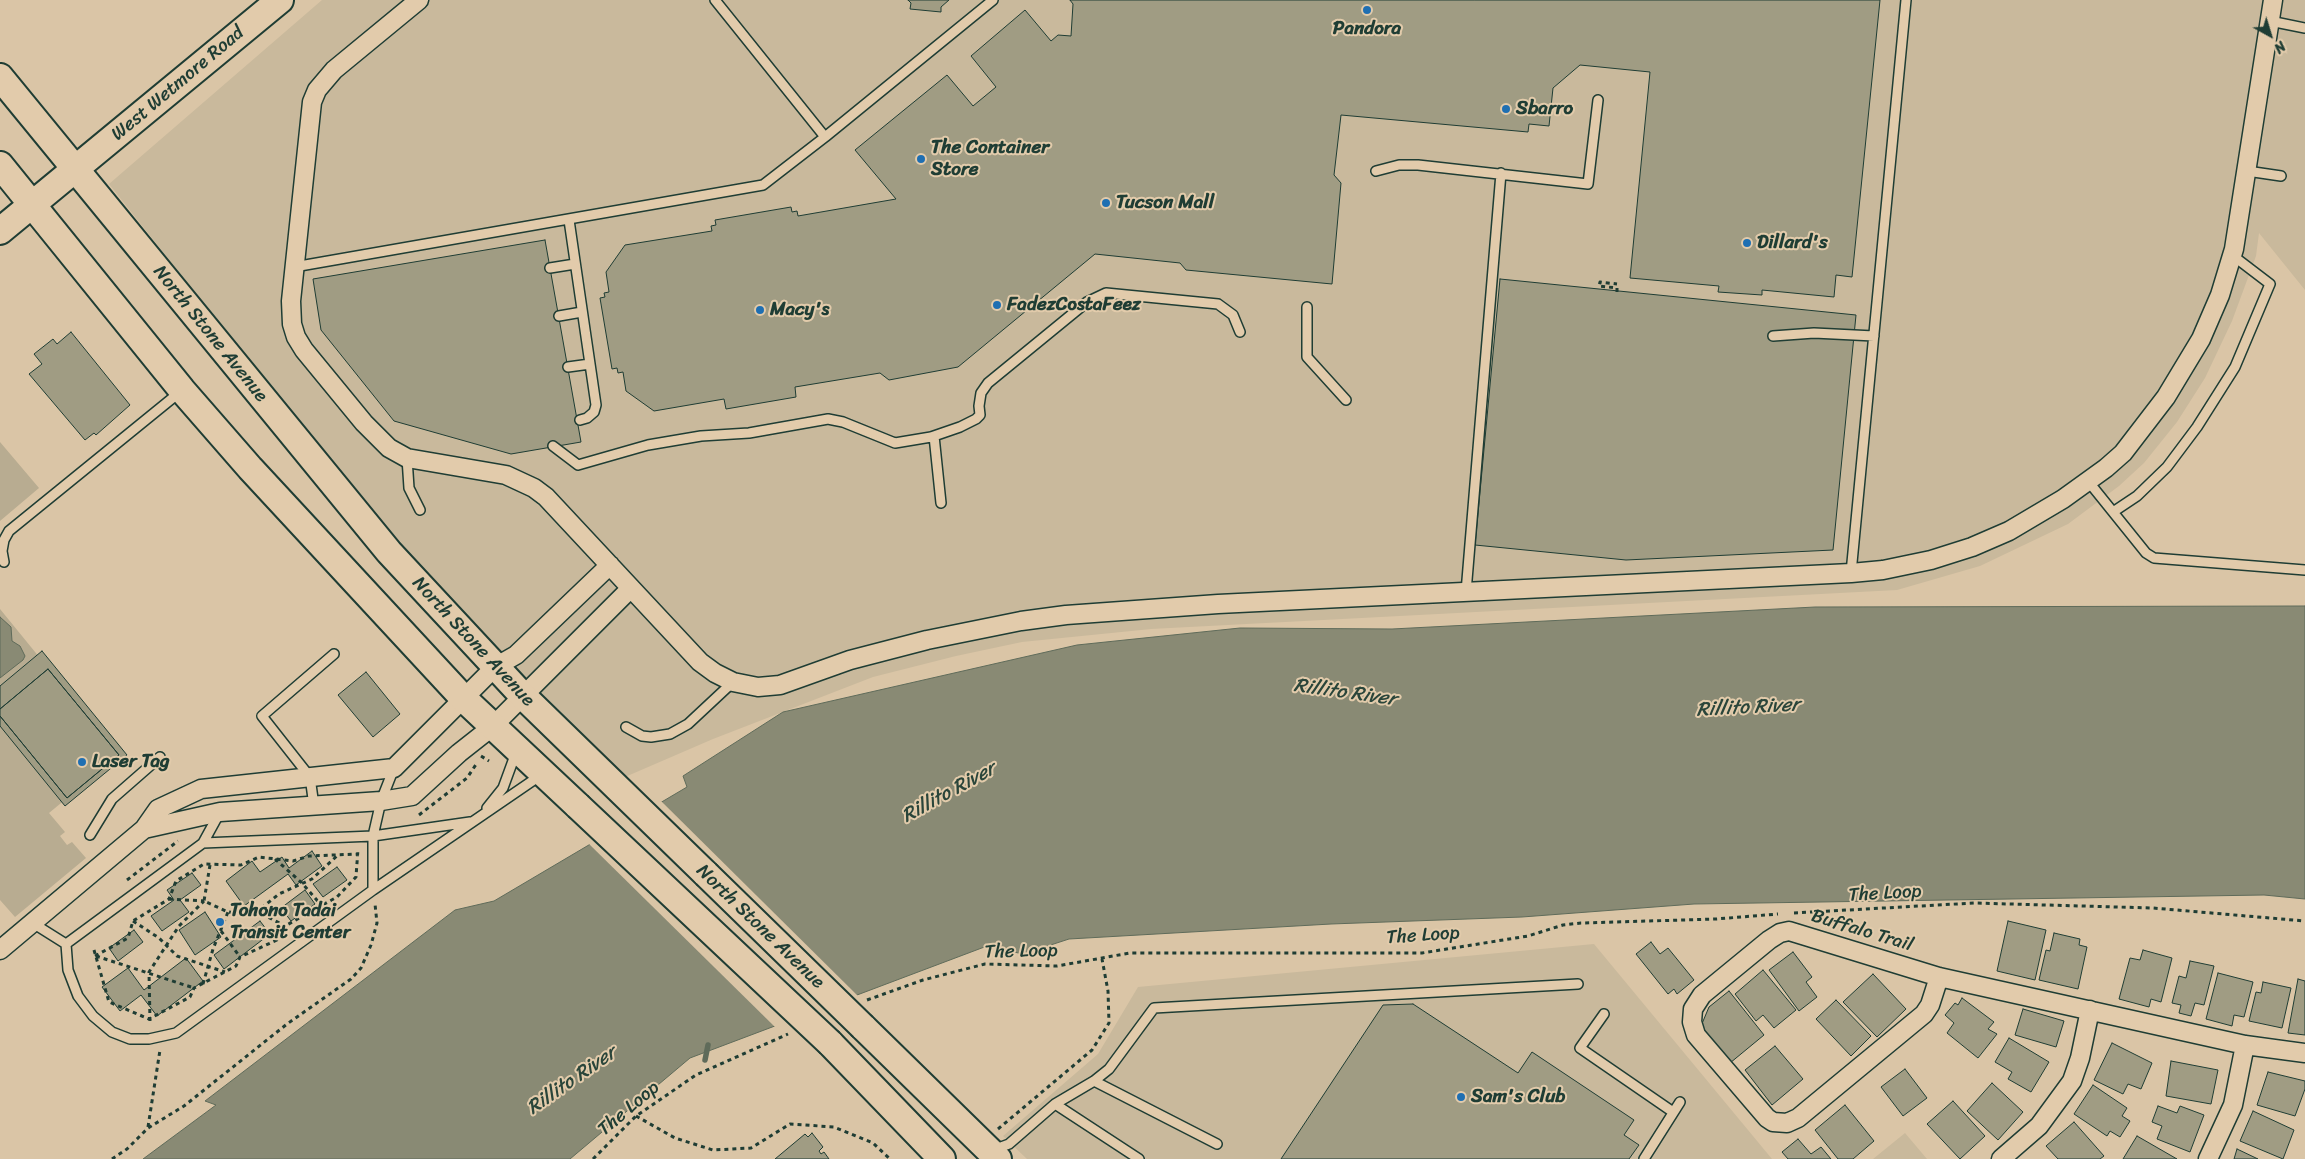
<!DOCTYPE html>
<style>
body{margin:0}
#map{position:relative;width:2305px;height:1159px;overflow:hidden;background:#dac5a6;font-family:Sriracha,sans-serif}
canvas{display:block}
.north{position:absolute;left:2245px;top:10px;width:50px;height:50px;-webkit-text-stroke:4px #e2cbab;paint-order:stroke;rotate:141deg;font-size:14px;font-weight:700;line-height:20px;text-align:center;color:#1f3d34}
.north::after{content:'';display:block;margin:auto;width:18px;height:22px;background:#1f3d34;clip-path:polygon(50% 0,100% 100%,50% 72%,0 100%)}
</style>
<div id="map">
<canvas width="2305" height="1159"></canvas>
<div class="north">N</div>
</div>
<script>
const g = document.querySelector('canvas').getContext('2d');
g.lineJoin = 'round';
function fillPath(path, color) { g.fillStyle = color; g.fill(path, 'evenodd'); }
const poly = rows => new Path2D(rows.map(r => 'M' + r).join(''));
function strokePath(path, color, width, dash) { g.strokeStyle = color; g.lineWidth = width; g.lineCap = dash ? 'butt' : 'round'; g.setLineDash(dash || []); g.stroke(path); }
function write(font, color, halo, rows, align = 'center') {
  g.font = font + ' Sriracha,sans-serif'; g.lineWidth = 4; g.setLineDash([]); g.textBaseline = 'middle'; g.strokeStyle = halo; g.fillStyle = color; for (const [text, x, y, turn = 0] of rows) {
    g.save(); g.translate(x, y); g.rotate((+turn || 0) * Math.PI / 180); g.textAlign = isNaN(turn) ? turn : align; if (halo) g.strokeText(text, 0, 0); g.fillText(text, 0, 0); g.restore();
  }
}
fillPath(poly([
 [322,0,2305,0,2305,290,2259,233,2256,256,2232,321,2205,378,2177,422,2144,463,2119,486,2068,524,1980,566,1897,590,1151,629,1022,642,956,656,873,677,713,739,625,777,454,606,370,513,109,184],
 [1594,944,1772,1159,1027,1159,1003,1136,1098,1054,1138,987],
 [1905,1133,1927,1159,1873,1159]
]), '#c9b99c');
fillPath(poly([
 [0,442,39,488,0,521],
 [0,609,119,755,49,813,65,832,60,836,67,845,72,842,86,858,15,917,0,900]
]), '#b8ac91');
const water = poly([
 [2305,606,2305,899,2264,895,1694,904,1522,917,1331,924,1069,939,1023,954,987,946,690,1058,570,1159,143,1159,216,1105,205,1101,455,910,494,901,687,787,683,776,783,712,1077,645,1240,628,1392,629,1815,607,2305,606],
 [0,617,11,627,12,641,20,646,25,656,23,660,0,678,0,617]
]);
fillPath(water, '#898a74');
strokePath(water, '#5f6b5a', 1);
fillPath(poly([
 [660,800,859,997,776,1028,587,842]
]), '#dac5a6');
strokePath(poly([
 [705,1060,708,1045]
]), '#5f6b5a', 5.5);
const building = poly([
 [908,0,949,0,941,7,941,12,910,9,911,3,908,0],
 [1070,0,1880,0,1852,277,1836,275,1834,297,1762,290,1762,295,1718,292,1719,286,1630,278,1650,72,1580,65,1553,88,1549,126,1529,124,1528,132,1341,115,1334,175,1341,183,1332,284,1186,270,1180,263,1095,254,958,367,889,380,880,373,795,387,796,397,726,409,724,399,654,411,626,391,623,372,618,373,617,368,612,369,600,298,605,297,604,293,609,292,606,272,625,245,712,231,711,226,716,225,715,220,791,207,792,212,797,211,798,216,896,199,855,150,947,75,973,106,996,87,971,56,1025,10,1051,41,1058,35,1071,36,1073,4,1070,0],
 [545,240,581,442,511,454,394,421,321,330,313,279,545,240],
 [1500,279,1856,315,1833,550,1626,560,1475,545,1500,279],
 [71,332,130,405,96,435,94,433,85,440,29,374,42,364,34,354,53,339,57,344,71,332],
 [42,651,127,755,65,806,0,726,0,716,67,798,119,755,48,669,0,709,0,686,42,651],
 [48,669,119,755,67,798,0,716,0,709,48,669],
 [366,672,400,714,373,737,338,695,366,672],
 [312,851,322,866,296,885,288,874,244,906,226,881,252,861,260,872,282,857,289,868,312,851],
 [337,867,347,880,323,897,313,884,337,867],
 [192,873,201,885,180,900,189,912,162,931,151,916,174,900,167,890,192,873],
 [305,890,315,904,291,921,281,908,305,890],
 [205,912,221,937,195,955,179,930,205,912],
 [260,921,270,934,224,969,214,955,260,921],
 [2008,921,2046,930,2035,980,1997,971,2008,921],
 [134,930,143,942,118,961,109,948,134,930],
 [2054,933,2080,939,2079,945,2087,947,2078,989,2039,980,2046,950,2050,951,2054,933],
 [1651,942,1660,954,1668,948,1694,980,1677,994,1674,989,1668,994,1636,954,1651,942],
 [2143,950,2172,958,2161,1002,2151,999,2149,1007,2119,999,2130,958,2140,960,2143,950],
 [1793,952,1812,977,1806,982,1817,997,1799,1011,1769,970,1793,952],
 [186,958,203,981,157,1016,141,995,120,1011,102,987,128,968,144,990,186,958],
 [2190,961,2214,966,2204,1005,2195,1003,2191,1016,2179,1013,2181,1005,2172,1003,2179,976,2186,978,2190,961],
 [1763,970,1796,1010,1774,1028,1763,1015,1756,1021,1735,994,1763,970],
 [2218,973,2253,982,2244,1017,2234,1015,2232,1026,2206,1019,2218,973],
 [1873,974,1906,1009,1877,1037,1843,1002,1873,974],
 [2298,979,2305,981,2305,1035,2288,1033,2298,979],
 [2263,982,2291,988,2282,1028,2249,1021,2256,992,2261,993,2263,982],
 [1729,991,1764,1035,1730,1063,1701,1026,1709,1007,1729,991],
 [1962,998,1994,1022,1988,1029,1997,1034,1978,1058,1947,1033,1954,1023,1945,1015,1955,1003,1958,1005,1962,998],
 [1836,1000,1871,1036,1851,1056,1816,1019,1836,1000],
 [1413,1004,1518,1073,1532,1052,1634,1120,1624,1135,1639,1145,1629,1159,1281,1159,1383,1005,1413,1004],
 [2023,1009,2064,1021,2056,1047,2015,1035,2023,1009],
 [2009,1038,2049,1062,2031,1092,2008,1079,2012,1072,1995,1062,2009,1038],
 [2112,1043,2152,1063,2141,1089,2128,1084,2123,1094,2094,1080,2112,1043],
 [1775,1046,1803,1079,1772,1105,1745,1070,1775,1046],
 [2171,1061,2218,1070,2211,1104,2166,1096,2171,1061],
 [1905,1069,1927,1098,1903,1116,1881,1087,1905,1069],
 [2268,1072,2305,1081,2305,1089,2295,1116,2257,1105,2268,1072],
 [1992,1083,2023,1112,1998,1140,1967,1111,1992,1083],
 [2093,1085,2127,1108,2122,1116,2130,1121,2120,1137,2110,1131,2107,1136,2074,1114,2093,1085],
 [1953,1101,1985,1136,1960,1159,1927,1124,1953,1101],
 [1845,1105,1874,1141,1853,1159,1838,1159,1815,1130,1845,1105],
 [2158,1106,2177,1113,2180,1106,2204,1115,2190,1152,2157,1139,2162,1126,2152,1122,2158,1106],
 [2253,1111,2294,1130,2283,1159,2240,1141,2253,1111],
 [2074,1122,2104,1156,2100,1159,2058,1159,2046,1146,2074,1122],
 [812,1133,823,1147,819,1151,821,1154,824,1152,829,1159,775,1159,805,1134,808,1137,812,1133],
 [2137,1136,2177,1159,2123,1159,2137,1136],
 [1798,1139,1811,1154,1821,1147,1831,1159,1788,1159,1782,1152,1798,1139],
 [2237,1149,2258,1159,2234,1159,2237,1149]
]);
fillPath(building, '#a09c83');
strokePath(building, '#1f3d34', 1);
const service = poly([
 [715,0,825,137,993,0],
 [2270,21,2305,28],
 [1376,171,1399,165,1418,165,1588,184,1598,100],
 [2247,171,2281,176],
 [569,220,596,405,594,412,587,418,580,420],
 [294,267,763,185,825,137],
 [550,268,575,264],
 [1307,307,1307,357,1346,400],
 [559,316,582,312],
 [1773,336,1814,333,1874,336],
 [568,367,590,364],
 [934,436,941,503],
 [553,446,578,465,648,445,701,436,749,433,828,419,843,422,895,443,931,437,960,427,976,419,980,415,979,406,981,393,988,383,1087,302,1106,293,1218,304,1233,315,1240,332],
 [407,458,409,488,420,510],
 [2088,481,2146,553,2154,558,2305,570],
 [2113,512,2137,496,2167,467,2197,427,2235,367,2270,284,2232,255],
 [4,562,2,551,4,540,9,531,180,392],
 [1851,573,1906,0],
 [1466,592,1501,173],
 [626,727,642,736,651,737,670,734,688,724,733,682],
 [314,806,310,777,262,716,334,654],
 [487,808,503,788,514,758,512,751],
 [220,812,203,843,66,944,68,970,78,996,93,1016,112,1032,130,1039,149,1039,176,1033,373,890,541,775],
 [90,835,112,799,160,757],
 [203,843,373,836,470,822],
 [373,890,373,836,381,801,394,768],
 [31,922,66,944],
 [1604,1014,1580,1048,1673,1112],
 [1094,1081,1217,1144],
 [1055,1104,1139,1159],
 [993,1150,1009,1144,1055,1104,1094,1081,1109,1069,1154,1008,1578,984],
 [1644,1159,1680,1102]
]);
const minor = poly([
 [419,0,334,70,317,90,312,102,291,301,292,324,296,337,304,350,364,423,389,448,407,458,506,475,534,488,546,497,700,662,715,673,733,682,758,687,780,685,850,660,927,640,1021,621,1066,615,1218,604,1851,573,1883,570,1931,560,1972,547,2009,531,2063,499,2106,468,2123,453,2166,397,2201,339,2220,295,2234,249,2273,0],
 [144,829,220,812,381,801,412,796,459,753,492,727,631,588],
 [0,950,144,829,158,809,201,789,394,768,495,667,516,655,610,565],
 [1939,977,1930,1005,1924,1014,1798,1118,1787,1123,1773,1122,1767,1118,1696,1035,1692,1022,1693,1009,1702,995,1769,940,1780,933,1789,931,1939,977,2245,1045,2305,1053],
 [2001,1159,2039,1126,2072,1081,2080,1058,2090,1010],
 [2208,1159,2233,1105,2245,1045]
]);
const secondary = poly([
 [0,77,389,552,523,696,706,874],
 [0,165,182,390,250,468,464,699,578,806],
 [0,231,280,0],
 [863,1027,998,1159],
 [830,1043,942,1159]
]);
strokePath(service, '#1f3d34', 12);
strokePath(minor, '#1f3d34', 21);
strokePath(secondary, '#1f3d34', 30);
strokePath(poly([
 [1617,292,1617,288,1599,286,1600,282,1617,284],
 [481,756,489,761],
 [419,815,467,778,477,763],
 [275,859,302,883,322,906],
 [210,865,204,901,228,912,266,916,285,926],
 [127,880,178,841],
 [169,899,204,901],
 [1794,913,1974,903,2153,908,2305,921],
 [257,915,264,906,279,894,312,879,338,855],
 [133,921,159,938,177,956,225,972],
 [221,931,240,957],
 [94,950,109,1002,149,1019,190,997,194,988,236,966,240,957,277,940,285,926,337,897,356,877,358,849],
 [95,956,128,938,133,921,169,899,176,881,204,864,241,865,259,857,293,861,309,856,359,854],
 [96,956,194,988],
 [203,984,213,949,228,912],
 [867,1000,923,980,985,964,1057,966,1130,953,1422,953,1528,936,1563,925,1581,923,1716,919,1778,914],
 [150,1021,149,972,179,926,204,901],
 [636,1116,675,1138,713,1150,751,1148,790,1124,834,1127,873,1143,890,1159],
 [148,1127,160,1050],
 [998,1129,1092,1050,1109,1023,1108,991,1102,959],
 [112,1159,127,1149,148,1128,184,1106,287,1024,351,979,361,968,371,945,377,923,375,904],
 [593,1159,636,1116,696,1075,788,1034]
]), '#1f3d34', 3, [4, 4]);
strokePath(service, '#e2cbab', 9);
strokePath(minor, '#e2cbab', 18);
strokePath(secondary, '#e2cbab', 26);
const secondaryBridge = poly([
 [578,806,830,1043],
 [706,874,863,1027]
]);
strokePath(secondaryBridge, '#1f3d34', 30, []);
strokePath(secondaryBridge, '#e2cbab', 26);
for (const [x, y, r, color] of [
 [1367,10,5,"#1f6fb2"],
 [1506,109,5,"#1f6fb2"],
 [921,159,5,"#1f6fb2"],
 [1106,203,5,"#1f6fb2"],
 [1747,243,5,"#1f6fb2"],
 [997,305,5,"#1f6fb2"],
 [760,310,5,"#1f6fb2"],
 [82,762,5,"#1f6fb2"],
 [220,922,5,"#1f6fb2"],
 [1461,1097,5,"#1f6fb2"]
]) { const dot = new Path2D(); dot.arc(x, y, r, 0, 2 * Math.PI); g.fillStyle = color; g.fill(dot); strokePath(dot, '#e2cbab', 2); }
write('bold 19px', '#1f3d34', '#e2cbab', [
 ["Pandora",1367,29,"center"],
 ["Sbarro",1516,109],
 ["The Container",931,148],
 ["Store",931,170],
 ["Tucson Mall",1116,203],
 ["Dillard's",1757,243],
 ["FadezCostaFeez",1007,305],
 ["Macy's",770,310],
 ["Laser Tag",92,762],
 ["Tohono Tadai",230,911],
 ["Transit Center",230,933],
 ["Sam's Club",1471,1097]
], 'left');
write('19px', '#1f3d34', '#e2cbab', [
 ["West Wetmore Road",178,84,-40],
 ["North Stone Avenue",210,334,51],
 ["North Stone Avenue",473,642,47],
 ["The Loop",1885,894,-3],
 ["North Stone Avenue",760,927,44],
 ["Buffalo Trail",1862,931,17],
 ["The Loop",1423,936,-4],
 ["The Loop",1021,952,-1],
 ["The Loop",629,1109,-40]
]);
write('italic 20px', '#2a453a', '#e2cbab', [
 ["Rillito River",1345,693,8],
 ["Rillito River",1748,708,-3],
 ["Rillito River",949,793,-29],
 ["Rillito River",572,1081,-35]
]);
</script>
